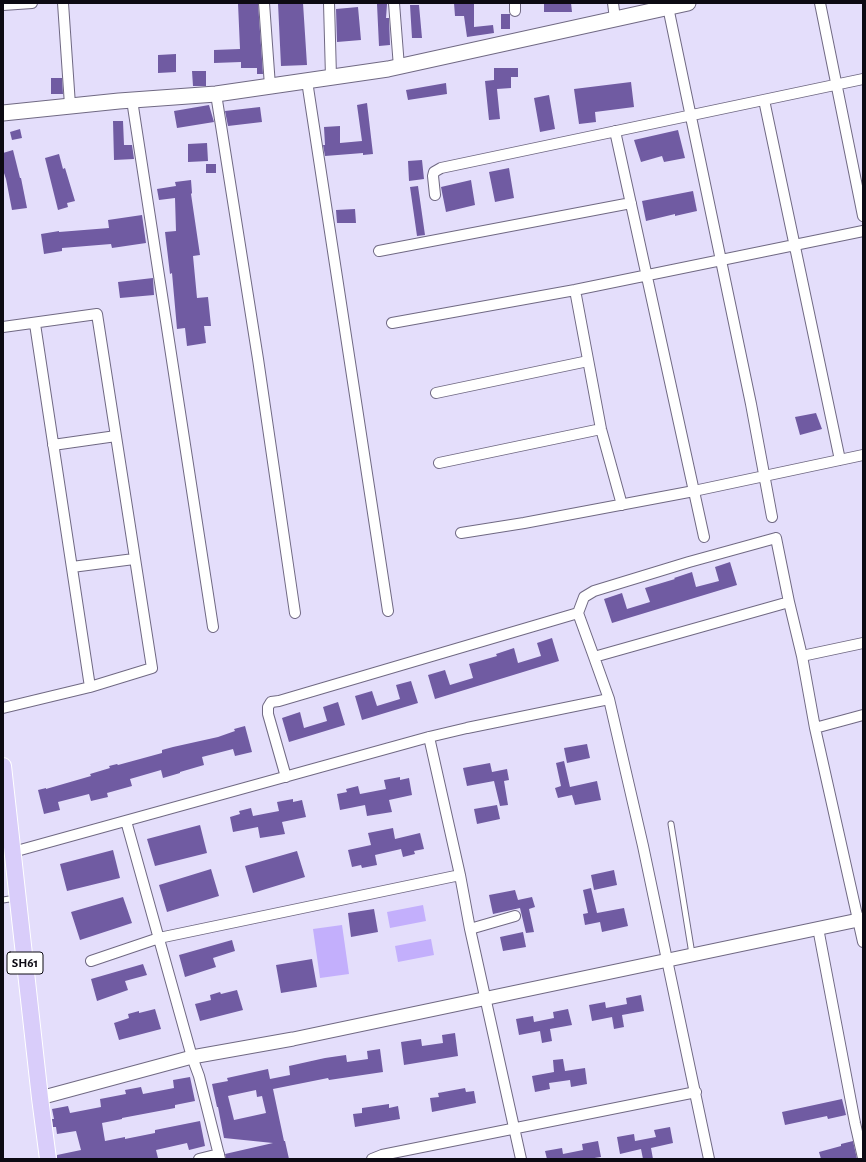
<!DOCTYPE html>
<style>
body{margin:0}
#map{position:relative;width:866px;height:1162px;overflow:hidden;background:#e4defb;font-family:"Alegreya Sans",sans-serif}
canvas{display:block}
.frame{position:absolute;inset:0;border:4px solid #0c0a13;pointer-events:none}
</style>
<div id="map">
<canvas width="866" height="1162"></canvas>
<div class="frame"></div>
</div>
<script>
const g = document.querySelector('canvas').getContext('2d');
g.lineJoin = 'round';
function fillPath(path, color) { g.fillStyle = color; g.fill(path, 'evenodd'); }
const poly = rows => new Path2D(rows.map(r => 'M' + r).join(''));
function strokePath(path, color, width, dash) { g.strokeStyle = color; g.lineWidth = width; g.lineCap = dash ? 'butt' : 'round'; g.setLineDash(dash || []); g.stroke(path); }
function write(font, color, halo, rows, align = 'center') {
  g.font = font + ' "Alegreya Sans",sans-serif'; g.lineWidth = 3; g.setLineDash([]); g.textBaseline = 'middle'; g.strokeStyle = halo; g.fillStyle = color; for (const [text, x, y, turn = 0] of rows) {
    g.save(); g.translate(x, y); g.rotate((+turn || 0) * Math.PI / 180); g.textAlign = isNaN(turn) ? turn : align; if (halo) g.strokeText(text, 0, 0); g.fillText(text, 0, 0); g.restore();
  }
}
fillPath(poly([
 [423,905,426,921,390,928,387,912],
 [342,925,349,974,320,978,313,929],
 [431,939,434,955,398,962,395,946]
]), '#c3affc');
fillPath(poly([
 [238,3,258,3,263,74,257,74,257,68,241,68,241,62,214,63,214,50,240,49],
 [278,3,303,3,307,65,281,66],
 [454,3,474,3,474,27,493,25,494,33,467,37,464,16,455,16],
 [544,3,571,3,572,12,544,12],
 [377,4,387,4,386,18,389,18,390,45,379,46],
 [410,5,419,5,422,38,412,38],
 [358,7,361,40,337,42,336,9],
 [501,14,510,14,510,29,501,29],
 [176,54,176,72,158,73,158,55],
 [494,68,518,68,518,77,511,77,511,88,497,89,500,119,489,120,485,81,494,80],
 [192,71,206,71,206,86,193,86],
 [51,78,62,78,63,94,51,94],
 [631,82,634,107,595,112,596,122,579,124,574,89],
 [446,83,447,94,408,100,406,90],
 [549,95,555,129,540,132,534,98],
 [367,103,373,154,363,155,363,153,325,156,323,145,325,145,324,127,340,126,340,143,362,141,357,105],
 [209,105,214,122,177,128,174,111],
 [260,107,262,122,228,126,225,111],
 [113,121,123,121,124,145,132,145,134,159,114,160],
 [20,129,22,138,12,140,10,132],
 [678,130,685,158,664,162,662,156,641,162,634,140],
 [207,143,208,161,188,162,188,144],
 [13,150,20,178,21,178,27,208,12,210,6,179,3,170,3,153],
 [59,154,63,169,65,168,75,201,67,203,68,207,58,210,45,158],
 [422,160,424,179,409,181,408,161],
 [206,164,216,164,216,173,206,173],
 [509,168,514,198,495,202,489,172],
 [191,180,192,193,191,194,200,255,193,256,197,298,208,297,211,326,204,326,206,343,187,346,185,328,177,329,172,273,170,274,165,232,176,231,175,198,159,200,157,189,176,186,175,182],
 [471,180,475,205,446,212,441,187],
 [418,186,425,235,417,236,410,187],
 [693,191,697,211,675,216,675,214,646,221,642,201],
 [355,209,356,223,337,223,336,210],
 [142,215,146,243,112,248,111,244,62,248,62,251,44,254,41,234,59,231,59,232,109,228,108,220],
 [153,278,154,295,120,298,118,282],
 [816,413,822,429,800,435,795,417],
 [730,562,737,585,612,623,604,599,622,593,627,609,650,602,645,588,675,579,674,578,692,572,696,587,719,581,715,567],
 [552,638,559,661,435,699,428,675,445,670,450,685,473,678,469,664,497,656,496,654,514,648,518,663,541,656,537,643],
 [411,681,418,703,362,720,355,696,372,691,377,706,400,699,396,685],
 [338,702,345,725,289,742,282,718,300,712,304,728,327,721,323,707],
 [245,726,252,752,235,756,233,749,202,757,204,765,180,772,180,773,163,778,161,770,130,779,132,786,107,793,108,797,91,801,89,794,58,802,60,810,44,814,38,790,46,788,46,789,91,776,90,774,110,768,109,766,117,764,118,765,162,753,162,750,173,747,218,737,235,731,234,729],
 [587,744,590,758,567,763,564,748],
 [564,761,570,787,597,781,601,800,575,805,572,795,558,798,555,788,561,786,556,763],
 [490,763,492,772,507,769,509,780,504,781,508,805,500,806,494,781,467,786,463,768],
 [400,777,400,780,409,778,412,795,389,800,392,812,367,816,365,805,340,810,337,794,347,792,346,789,358,786,360,794,386,789,384,780],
 [293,799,293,802,302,800,306,817,282,822,285,834,260,838,258,827,233,832,230,817,240,814,239,811,251,808,253,816,279,811,277,802],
 [497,805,500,819,477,824,474,809],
 [200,825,207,853,155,866,147,839],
 [393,828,395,839,420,833,424,849,414,851,415,854,403,857,401,849,375,855,377,865,362,868,361,865,352,867,348,850,371,845,368,833],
 [113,850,120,878,67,891,60,864],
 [297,851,305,877,253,893,245,866],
 [211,869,219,896,167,912,159,885],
 [614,870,617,885,594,890,591,875],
 [591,888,597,913,624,908,628,926,602,932,600,922,585,925,583,914,588,913,583,890],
 [515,890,518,900,532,897,535,907,529,909,534,932,526,933,520,908,493,914,489,895],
 [123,897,132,923,80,940,71,912],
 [374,909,378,932,351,937,348,913],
 [523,932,526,947,503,951,500,937],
 [232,940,235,951,213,958,216,967,185,977,179,955],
 [312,959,317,987,281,993,276,965],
 [143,964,147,975,125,981,128,990,97,1001,91,979],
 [237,990,243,1010,200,1021,195,1004,211,1000,210,995,220,992,221,994],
 [641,995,644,1011,622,1015,624,1027,614,1029,612,1017,592,1021,589,1005,605,1002,606,1008,627,1004,626,998],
 [155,1009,161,1029,119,1040,114,1023,129,1018,128,1014,139,1011,139,1013],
 [568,1009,572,1025,550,1029,552,1041,542,1043,540,1031,519,1035,516,1019,533,1016,534,1022,554,1018,553,1012],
 [455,1033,458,1056,404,1065,401,1042,421,1039,422,1046,443,1043,442,1035],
 [380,1049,383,1072,329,1080,328,1078,273,1089,284,1141,285,1141,289,1159,226,1159,225,1154,273,1143,224,1138,218,1107,217,1107,212,1084,228,1081,227,1078,268,1069,270,1079,290,1075,289,1066,325,1058,346,1055,347,1062,368,1059,367,1051],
 [256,1090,257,1097,262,1096,266,1113,234,1120,228,1096],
 [563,1059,565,1071,585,1068,587,1084,571,1087,570,1080,549,1083,550,1089,535,1092,532,1076,554,1072,553,1060],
 [190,1077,195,1101,175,1105,175,1108,122,1118,122,1119,102,1123,105,1141,125,1137,125,1139,155,1133,155,1130,200,1121,205,1146,189,1150,187,1143,156,1150,158,1158,152,1159,57,1159,57,1155,81,1150,76,1131,57,1134,56,1127,53,1127,52,1119,54,1119,52,1109,68,1106,70,1113,101,1107,100,1099,126,1094,125,1090,141,1087,143,1094,174,1088,173,1080],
 [465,1088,466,1092,474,1091,476,1103,432,1112,430,1098,439,1097,438,1093],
 [842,1099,846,1115,828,1119,827,1116,785,1125,782,1112],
 [389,1104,389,1108,398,1106,400,1119,355,1127,353,1114,362,1113,362,1108],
 [670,1127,673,1143,651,1148,653,1159,643,1159,641,1149,620,1154,617,1137,634,1134,635,1141,656,1137,654,1130],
 [598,1141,601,1157,588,1159,547,1159,545,1151,562,1148,563,1154,583,1150,582,1144],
 [853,1141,857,1159,821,1159,819,1152,841,1146,841,1144]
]), '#705ba2');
const service = poly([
 [671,824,692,954],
 [3,900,16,898]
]);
const minor = poly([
 [63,3,70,105],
 [264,3,270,86],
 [329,3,331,77],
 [394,3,399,67],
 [515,3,515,11],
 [613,3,615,19],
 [820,3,863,216],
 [3,5,32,3],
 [668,7,751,404,772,517],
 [307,81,388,611],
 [216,94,258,359,295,613],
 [132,100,213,627],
 [764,100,840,460],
 [615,131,704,537],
 [435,195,433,176,434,172,441,168,863,79],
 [379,251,631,203],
 [575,290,601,429,622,505],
 [392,323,575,290,863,231],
 [35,324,90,687],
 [3,327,97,314,152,668,90,687,3,708],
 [436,393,588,361],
 [53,445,116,436],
 [439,463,601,429],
 [461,533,524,523,694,491,863,455],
 [72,567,134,559],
 [789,602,802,656,815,728,863,942],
 [802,656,863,643],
 [594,657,609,699,643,846,709,1159],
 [815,728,863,715],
 [429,737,460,875,470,929,521,1159],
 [286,777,268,714,268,707,271,702,279,701,578,613,594,657,789,602,776,538,689,562,594,591,584,597,578,613],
 [126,821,192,1057,199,1076,220,1159],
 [13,852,429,737,467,728,609,699],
 [818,928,855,1123,863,1158],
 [470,929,515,916],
 [91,961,159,938,460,875],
 [199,1159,219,1154],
 [372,1159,382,1155,696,1092]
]);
const tertiary = poly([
 [40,1098,192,1057,293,1039,863,919]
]);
const secondary = poly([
 [3,113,119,101,216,94,388,69,688,3]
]);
const primary = poly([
 [3,766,40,1098,48,1159]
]);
strokePath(service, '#706983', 7);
strokePath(minor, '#706983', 12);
strokePath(tertiary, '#706983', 15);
strokePath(secondary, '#706983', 17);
strokePath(primary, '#fff', 18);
strokePath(service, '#fff', 5);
strokePath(minor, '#fff', 10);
strokePath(tertiary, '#fff', 13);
strokePath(secondary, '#fff', 15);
strokePath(primary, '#d9cdfa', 16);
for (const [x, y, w] of [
 [25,963,36]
]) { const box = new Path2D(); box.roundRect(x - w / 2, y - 11, w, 22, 3); g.fillStyle = '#fff'; g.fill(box); strokePath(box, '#0c0a13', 1); }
write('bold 13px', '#0c0a13', null, [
 ["SH61",25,963]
]);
</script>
